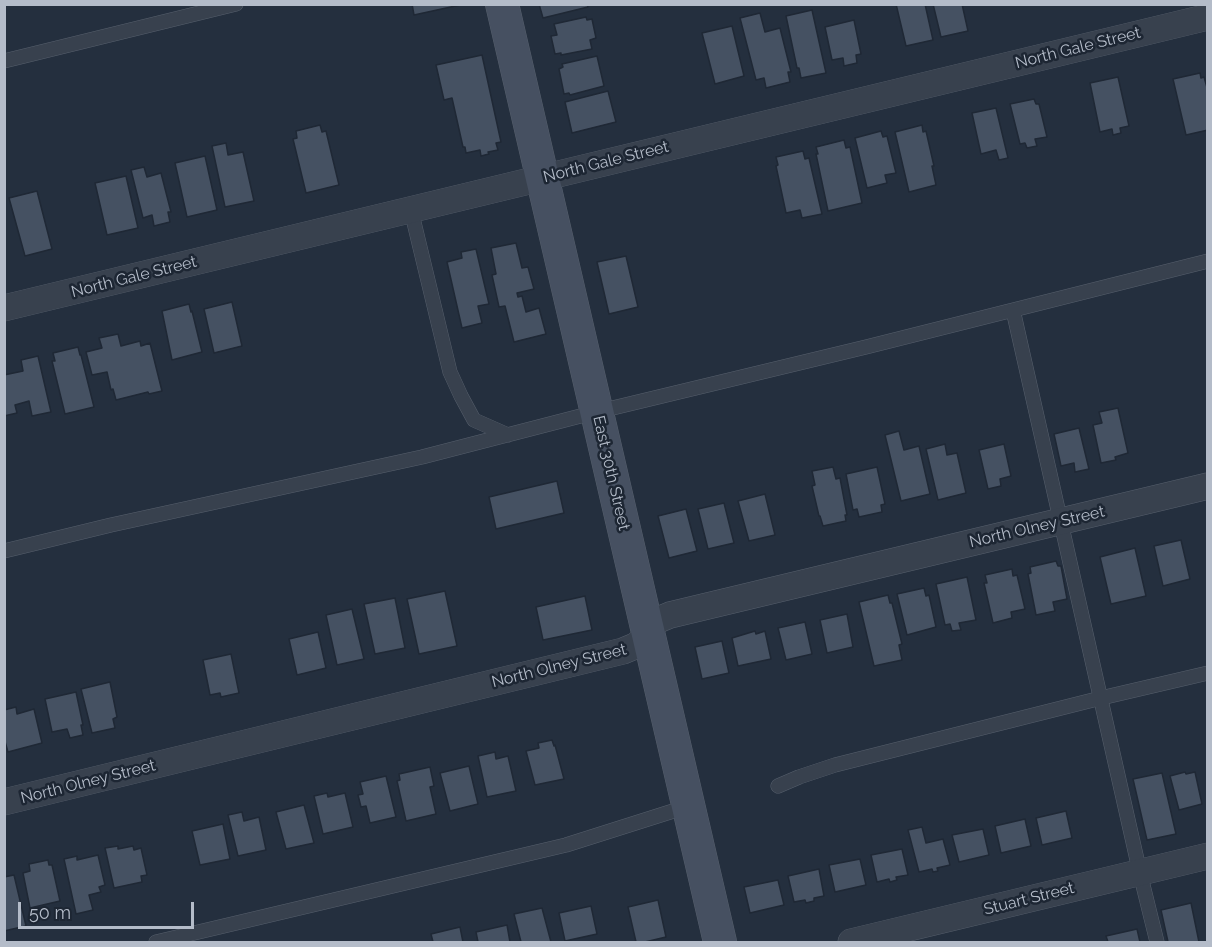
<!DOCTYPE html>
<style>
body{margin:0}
#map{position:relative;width:1212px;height:947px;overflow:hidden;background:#242f3e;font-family:Raleway,sans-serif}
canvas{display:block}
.frame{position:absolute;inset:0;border:6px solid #b4bcc9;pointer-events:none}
.scale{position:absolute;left:18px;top:902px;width:176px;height:27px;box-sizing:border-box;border:3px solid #b4bcc9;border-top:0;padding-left:8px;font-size:18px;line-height:21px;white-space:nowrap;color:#b4bcc9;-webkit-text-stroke:4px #1d2633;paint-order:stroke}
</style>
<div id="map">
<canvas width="1212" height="947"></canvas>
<div class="frame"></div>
<div class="scale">50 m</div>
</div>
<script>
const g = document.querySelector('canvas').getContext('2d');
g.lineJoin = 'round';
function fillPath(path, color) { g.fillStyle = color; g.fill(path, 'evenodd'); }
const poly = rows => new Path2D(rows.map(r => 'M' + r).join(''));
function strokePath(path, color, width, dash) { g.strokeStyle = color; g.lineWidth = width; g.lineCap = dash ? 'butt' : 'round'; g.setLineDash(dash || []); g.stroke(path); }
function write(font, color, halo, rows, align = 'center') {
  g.font = font + ' Raleway,sans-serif'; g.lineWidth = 5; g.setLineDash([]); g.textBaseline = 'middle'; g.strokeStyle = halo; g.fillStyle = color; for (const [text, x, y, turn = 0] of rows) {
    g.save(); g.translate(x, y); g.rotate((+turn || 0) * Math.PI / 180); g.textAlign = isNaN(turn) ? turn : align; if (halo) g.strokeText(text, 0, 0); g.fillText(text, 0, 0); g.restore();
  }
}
const building = poly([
 [412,4,460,4,460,5,414,15,412,4],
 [539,4,587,4,588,7,543,18,539,4],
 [896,4,925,4,933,40,906,46,896,4],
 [933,4,962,4,968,31,941,37,933,4],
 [812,10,826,73,801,78,799,68,797,68,786,16,812,10],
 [760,13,765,32,780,28,791,72,788,72,790,82,766,88,764,78,756,80,740,18,760,13],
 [586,17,587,20,592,19,596,38,590,40,592,49,561,55,561,53,555,54,551,36,557,35,554,24,586,17],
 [854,20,861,54,856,55,857,63,844,66,843,58,832,60,825,27,854,20],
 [732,26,744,76,715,84,702,33,732,26],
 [482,55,501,142,496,143,498,150,488,152,489,154,481,156,480,150,466,153,465,147,463,147,452,98,444,100,436,65,482,55],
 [597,56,604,86,570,95,569,93,564,94,559,69,563,67,562,64,597,56],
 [1200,73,1201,78,1204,77,1208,91,1208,130,1186,135,1173,79,1200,73],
 [1118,77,1129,126,1120,128,1121,133,1113,135,1112,129,1100,132,1090,83,1118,77],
 [608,91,616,122,572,133,565,102,608,91],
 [1034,99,1036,104,1039,104,1047,137,1035,139,1037,146,1027,148,1025,143,1020,144,1010,104,1034,99],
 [996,108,1008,158,999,160,996,150,981,154,972,113,996,108],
 [320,125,322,132,326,131,339,185,306,193,293,139,297,138,296,131,320,125],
 [922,125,923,132,926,131,934,166,932,166,936,185,909,192,895,132,922,125],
 [881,131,883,137,887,136,896,173,885,175,887,183,867,188,855,138,881,131],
 [844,140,846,148,850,147,862,203,828,211,816,154,818,154,816,147,844,140],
 [226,143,228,155,243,152,254,201,225,207,212,146,226,143],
 [803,151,805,159,809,158,822,214,802,218,800,210,786,213,776,166,778,165,776,157,803,151],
 [205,156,217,210,187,217,175,163,205,156],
 [144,167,147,177,161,173,171,212,168,212,170,222,154,226,152,215,143,218,131,170,144,167],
 [126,176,138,228,107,235,95,183,126,176],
 [37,191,52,249,25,256,9,198,37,191],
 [516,243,522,268,528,267,534,289,517,293,518,297,522,296,526,312,539,308,546,334,514,342,505,306,499,307,492,275,496,274,491,248,516,243],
 [476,249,489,304,478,306,482,323,462,328,447,262,462,258,461,252,476,249],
 [626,256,638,307,609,314,597,262,626,256],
 [232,302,242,346,214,353,204,309,232,302],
 [189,304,191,312,192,311,202,352,172,360,162,311,189,304],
 [118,334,121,346,140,341,141,346,150,343,162,391,149,394,148,392,116,400,113,389,111,390,107,372,92,375,86,352,102,348,99,338,118,334],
 [78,347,80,355,81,355,94,407,65,414,52,361,55,361,53,353,78,347],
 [38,356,51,412,32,416,29,401,15,405,17,413,4,416,4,375,23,371,21,360,38,356],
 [1118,408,1128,453,1115,457,1116,460,1101,463,1093,425,1102,423,1099,412,1118,408],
 [1079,428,1089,469,1075,472,1074,463,1061,466,1054,434,1079,428],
 [899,431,904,450,919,446,930,494,901,501,885,435,899,431],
 [945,444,947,455,957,453,966,493,938,500,926,449,945,444],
 [1004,444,1011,476,1000,479,1001,486,988,489,979,450,1004,444],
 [833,467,836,479,840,478,847,515,845,515,846,521,823,526,820,516,819,516,812,486,815,485,812,471,833,467],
 [877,467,885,504,881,505,882,512,859,517,857,509,853,510,846,474,877,467],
 [557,481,564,513,496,529,489,497,557,481],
 [765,494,775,535,749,541,738,501,765,494],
 [724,503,734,543,708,549,698,509,724,503],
 [686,509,697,551,669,558,658,516,686,509],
 [1181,540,1190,579,1163,586,1154,546,1181,540],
 [1135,548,1146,596,1111,604,1100,557,1135,548],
 [1056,561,1058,566,1061,566,1067,599,1053,602,1055,611,1036,615,1028,574,1031,573,1030,567,1056,561],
 [1012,569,1013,576,1017,575,1025,609,1011,612,1012,618,993,623,984,583,987,583,985,575,1012,569],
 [967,577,976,620,959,623,961,630,952,631,950,624,945,625,936,584,967,577],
 [924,588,926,596,929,595,936,627,907,635,897,594,924,588],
 [445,591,457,646,419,654,407,599,445,591],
 [888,595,890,603,892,603,902,644,899,645,902,660,874,666,859,602,888,595],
 [585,596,592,630,543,640,536,607,585,596],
 [395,598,405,648,375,654,364,604,395,598],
 [352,609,364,659,337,665,326,615,352,609],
 [847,614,853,647,827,653,820,620,847,614],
 [805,622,812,654,786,660,778,628,805,622],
 [755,631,756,634,765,631,771,659,738,666,732,638,755,631],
 [318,632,326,668,297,675,289,639,318,632],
 [722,641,729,673,702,679,695,647,722,641],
 [231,654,239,693,221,697,220,693,210,695,203,660,231,654],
 [110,682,117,717,113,719,115,728,92,733,81,689,110,682],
 [76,692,83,725,81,725,83,735,70,738,67,729,52,732,45,699,76,692],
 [16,707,17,714,34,709,42,743,8,752,4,738,4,710,16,707],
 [552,740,554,746,555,745,564,779,535,785,526,751,539,748,538,743,552,740],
 [495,752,496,759,508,756,516,791,487,797,478,756,495,752],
 [469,766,478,804,450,811,440,773,469,766],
 [430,767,434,786,430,787,436,814,406,821,397,781,400,780,399,774,430,767],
 [1185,772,1186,774,1195,772,1202,804,1179,810,1170,776,1185,772],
 [1162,773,1176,834,1147,840,1133,779,1162,773],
 [386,776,396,817,370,823,366,806,361,807,358,795,363,794,360,782,386,776],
 [327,793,328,797,345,793,353,827,323,834,314,796,327,793],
 [304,805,314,843,286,849,276,812,304,805],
 [1066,811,1072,838,1042,845,1036,818,1066,811],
 [242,812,244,821,259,817,266,850,238,856,228,815,242,812],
 [1025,819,1031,846,1001,853,995,826,1025,819],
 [223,824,230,859,200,865,192,831,223,824],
 [922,827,926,843,943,839,950,865,937,868,938,871,933,872,932,869,919,872,908,830,922,827],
 [983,829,989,855,959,862,952,835,983,829],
 [118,846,118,849,133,846,134,850,141,848,147,875,141,876,142,882,114,888,105,848,118,846],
 [902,849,908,875,896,877,897,880,890,882,889,879,877,882,871,855,902,849],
 [98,855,105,885,99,887,101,892,89,895,93,910,76,914,64,859,77,856,77,860,98,855],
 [860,859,866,885,835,892,829,865,860,859],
 [48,860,49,865,52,865,60,901,30,908,23,873,30,871,29,864,48,860],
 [819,869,824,896,814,898,814,901,806,903,805,900,794,902,788,876,819,869],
 [14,875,26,926,4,931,4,877,14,875],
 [778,880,784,905,750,913,744,887,778,880],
 [658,900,666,937,645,942,636,942,628,907,658,900],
 [1191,903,1199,942,1168,942,1161,910,1191,903],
 [591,906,597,934,565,941,559,913,591,906],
 [542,908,551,942,521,942,514,914,542,908],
 [507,925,510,942,478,942,476,932,507,925],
 [460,927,463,942,433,942,431,934,460,927],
 [1137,929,1140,942,1108,942,1106,936,1137,929]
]);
fillPath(building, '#455162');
strokePath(building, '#1f2835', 1.5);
const service = poly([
 [4,61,236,4],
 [411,210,450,372,461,396,474,420,508,435],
 [1013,310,1140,873,1157,942],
 [4,551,111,525,422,457,596,412,866,347,1208,261],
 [778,786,799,777,835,765,1101,698,1208,673],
 [156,942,566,845,689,806]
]);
const minor = poly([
 [4,308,1208,17],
 [4,802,623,651,635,646,643,640,651,627,658,620,670,615,1208,486],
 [851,942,1208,856]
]);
const secondary = poly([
 [502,4,720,942]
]);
strokePath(service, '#565f6c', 15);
strokePath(minor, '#565f6c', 27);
strokePath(secondary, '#565f6c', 34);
strokePath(service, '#38414e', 14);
strokePath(minor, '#38414e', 26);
strokePath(secondary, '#465061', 33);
write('16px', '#b4bcc9', '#1d2633', [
 ["North Gale Street",1078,48,-14],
 ["North Gale Street",606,162,-14],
 ["North Gale Street",134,277,-14],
 ["East 30th Street",611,473,77],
 ["North Olney Street",1037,527,-13],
 ["North Olney Street",559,666,-14],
 ["North Olney Street",88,782,-14],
 ["Stuart Street",1029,899,-14]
]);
</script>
